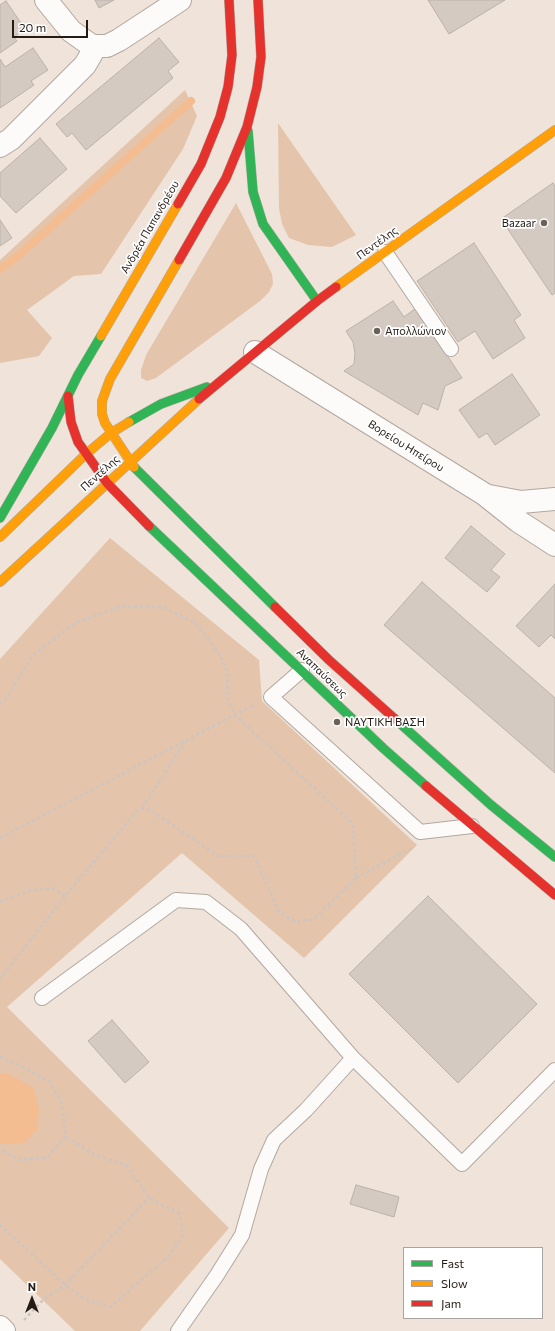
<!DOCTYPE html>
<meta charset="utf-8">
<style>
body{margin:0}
#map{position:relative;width:555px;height:1331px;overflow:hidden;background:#f0e3d9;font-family:Commissioner,sans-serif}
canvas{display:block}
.legend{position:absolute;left:403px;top:1247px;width:140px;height:72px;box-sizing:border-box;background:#fff;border:1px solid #a7a4a1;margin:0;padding:5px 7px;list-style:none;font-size:12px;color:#241b15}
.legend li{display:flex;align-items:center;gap:8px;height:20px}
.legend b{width:20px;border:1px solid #a7a4a1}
.north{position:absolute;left:12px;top:1279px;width:40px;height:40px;-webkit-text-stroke:3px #fff;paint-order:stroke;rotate:0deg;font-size:11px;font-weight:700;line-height:16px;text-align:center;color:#241b15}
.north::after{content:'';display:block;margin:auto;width:14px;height:18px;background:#241b15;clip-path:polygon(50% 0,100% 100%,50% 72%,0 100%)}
.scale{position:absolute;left:12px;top:20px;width:76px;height:18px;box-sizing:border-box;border:2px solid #241b15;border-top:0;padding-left:5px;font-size:12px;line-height:14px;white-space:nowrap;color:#241b15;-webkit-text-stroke:3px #fff;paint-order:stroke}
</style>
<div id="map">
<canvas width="555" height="1331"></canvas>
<ul class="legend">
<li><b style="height:5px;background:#30b455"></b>Fast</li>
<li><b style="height:5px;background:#ff9f0a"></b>Slow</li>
<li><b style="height:5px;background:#e5322d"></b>Jam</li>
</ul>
<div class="north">N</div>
<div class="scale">20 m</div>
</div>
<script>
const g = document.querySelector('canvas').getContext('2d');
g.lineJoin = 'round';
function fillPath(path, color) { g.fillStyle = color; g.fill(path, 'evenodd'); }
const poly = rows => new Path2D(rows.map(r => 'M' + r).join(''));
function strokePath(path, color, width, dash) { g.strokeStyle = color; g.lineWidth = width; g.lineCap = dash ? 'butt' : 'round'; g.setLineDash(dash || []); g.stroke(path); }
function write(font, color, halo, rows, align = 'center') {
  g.font = font + ' Commissioner,sans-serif'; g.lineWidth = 3.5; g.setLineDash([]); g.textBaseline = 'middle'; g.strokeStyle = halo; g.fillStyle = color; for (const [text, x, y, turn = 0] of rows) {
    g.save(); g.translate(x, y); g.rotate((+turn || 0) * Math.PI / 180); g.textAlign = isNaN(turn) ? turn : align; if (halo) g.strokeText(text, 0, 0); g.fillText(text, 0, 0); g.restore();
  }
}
fillPath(poly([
 [185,90,197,116,183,149,101,274,74,276,27,310,52,338,39,356,0,363,0,260],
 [278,123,356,235,332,247,308,245,289,238,282,224,279,208],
 [236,203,272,274,273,284,269,292,260,301,156,378,147,381,141,378,141,370,146,355],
 [110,538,259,660,262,701,417,845,304,958,182,853,7,1007,229,1228,140,1331,75,1331,0,1259,0,659]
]), '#e4c4ab');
fillPath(poly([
 [0,1073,9,1074,33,1088,39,1109,37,1130,24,1143,0,1144]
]), '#f3bc91');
strokePath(poly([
 [0,269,18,256,191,101]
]), '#f3bc91', 8);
const building = poly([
 [95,0,114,0,99,8,95,0],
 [428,0,505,0,449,34,428,0],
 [6,1,25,29,14,37,17,41,0,53,0,5,6,1],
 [159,38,179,62,168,71,173,78,86,150,72,133,67,137,56,124,159,38],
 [33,48,48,70,31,81,34,85,0,108,0,59,5,67,33,48],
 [40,138,67,169,16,213,0,196,0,173,40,138],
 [553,183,555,186,555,293,552,295,501,219,553,183],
 [0,220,12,238,0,246,0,220],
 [474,243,521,315,514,320,525,338,493,359,475,331,458,342,417,281,474,243],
 [393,301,404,317,416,308,462,378,445,386,438,410,423,403,418,415,344,371,354,364,355,353,353,342,346,331,393,301],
 [512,374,540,415,495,445,487,433,479,438,459,410,512,374],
 [471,526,505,554,491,570,500,577,487,592,445,558,471,526],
 [422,582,555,698,555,773,384,625,422,582],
 [555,584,555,639,551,635,539,647,516,626,555,584],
 [428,896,537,1004,458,1083,349,974,428,896],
 [112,1020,149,1062,125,1083,88,1041,112,1020],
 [356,1185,399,1197,394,1217,350,1204,356,1185]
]);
fillPath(building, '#d4cac2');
strokePath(building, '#bbb1a9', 1);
const lane = poly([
 [385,252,451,349],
 [302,670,271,697,420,832,472,826],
 [42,998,176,900,206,902,241,929,353,1058,462,1164,555,1070],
 [178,1331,217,1275,242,1235,261,1169,274,1140,306,1110,353,1058]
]);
const street = poly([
 [46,0,71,31,92,46,107,46,119,40,180,0],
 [0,146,11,139,85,65,92,53,92,46],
 [255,352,484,494,518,521,555,545],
 [489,496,521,502,555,499],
 [0,1327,4,1331]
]);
const fast = poly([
 [248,131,253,192,263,224,317,301],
 [129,422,161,404,207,387],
 [134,467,275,607],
 [0,518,52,428,78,375,101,336],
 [149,526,383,748,426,786],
 [395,719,491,805,555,857]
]);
const slow = poly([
 [336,287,555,130],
 [101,336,178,204],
 [134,467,105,423,102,414,102,401,110,379,179,260],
 [0,537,86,454,111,433,129,422],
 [0,582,199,399]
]);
const jam = poly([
 [178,204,201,164,220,117,228,87,232,55,229,0],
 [179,260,226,178,247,127,257,87,261,57,258,0],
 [68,396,71,422,78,442,107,483,149,526],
 [199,399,317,301,336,287],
 [275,607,329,660,395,719],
 [426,786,555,895]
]);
strokePath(lane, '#b1a8a0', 16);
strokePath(street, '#b1a8a0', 24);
strokePath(fast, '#b1a8a0', 10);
strokePath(slow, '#b1a8a0', 10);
strokePath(jam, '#b1a8a0', 10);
strokePath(poly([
 [0,704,5,700,33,655,75,623,119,607,163,607,196,623,218,652,227,670,228,700,235,715,353,824,356,878,314,919,296,922,279,912,254,856,218,856,149,809,142,809,137,811,65,896,0,979],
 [142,808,185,742],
 [0,838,253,705],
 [356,878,410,849],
 [0,901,29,891,52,888,65,896],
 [0,1057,22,1066,50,1082,62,1104,66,1136,48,1157,20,1160,0,1150],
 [0,1225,65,1285,84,1299,110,1307,170,1255,183,1236,180,1214,149,1198,126,1165,93,1154,66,1136],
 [24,1320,43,1300,65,1285,149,1198]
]), '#cbc6c3', 2.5, [3, 3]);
strokePath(lane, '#fdfbf9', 14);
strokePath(street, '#fdfbf9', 22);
strokePath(fast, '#30b455', 9);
strokePath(slow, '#ff9f0a', 9);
strokePath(jam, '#e5322d', 9);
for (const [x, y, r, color] of [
 [544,223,4,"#6b615a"],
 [377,331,4,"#6b615a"],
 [337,722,4,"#6b615a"]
]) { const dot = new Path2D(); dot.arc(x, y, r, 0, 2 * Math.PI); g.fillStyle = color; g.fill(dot); strokePath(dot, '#fff', 1.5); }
write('11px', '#241b15', '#fff', [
 ["Bazaar",536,223,"right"],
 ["Απολλώνιον",385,331],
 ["ΝΑΥΤΙΚΗ ΒΑΣΗ",345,722]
], 'left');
write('11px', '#241b15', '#fff', [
 ["Ανδρέα Παπανδρέου",150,227,-60],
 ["Πεντέλης",377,243,-36],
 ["Βορείου Ηπείρου",406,446,32],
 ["Πεντέλης",100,473,-42],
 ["Αναπαύσεως",322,673,44]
]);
</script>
